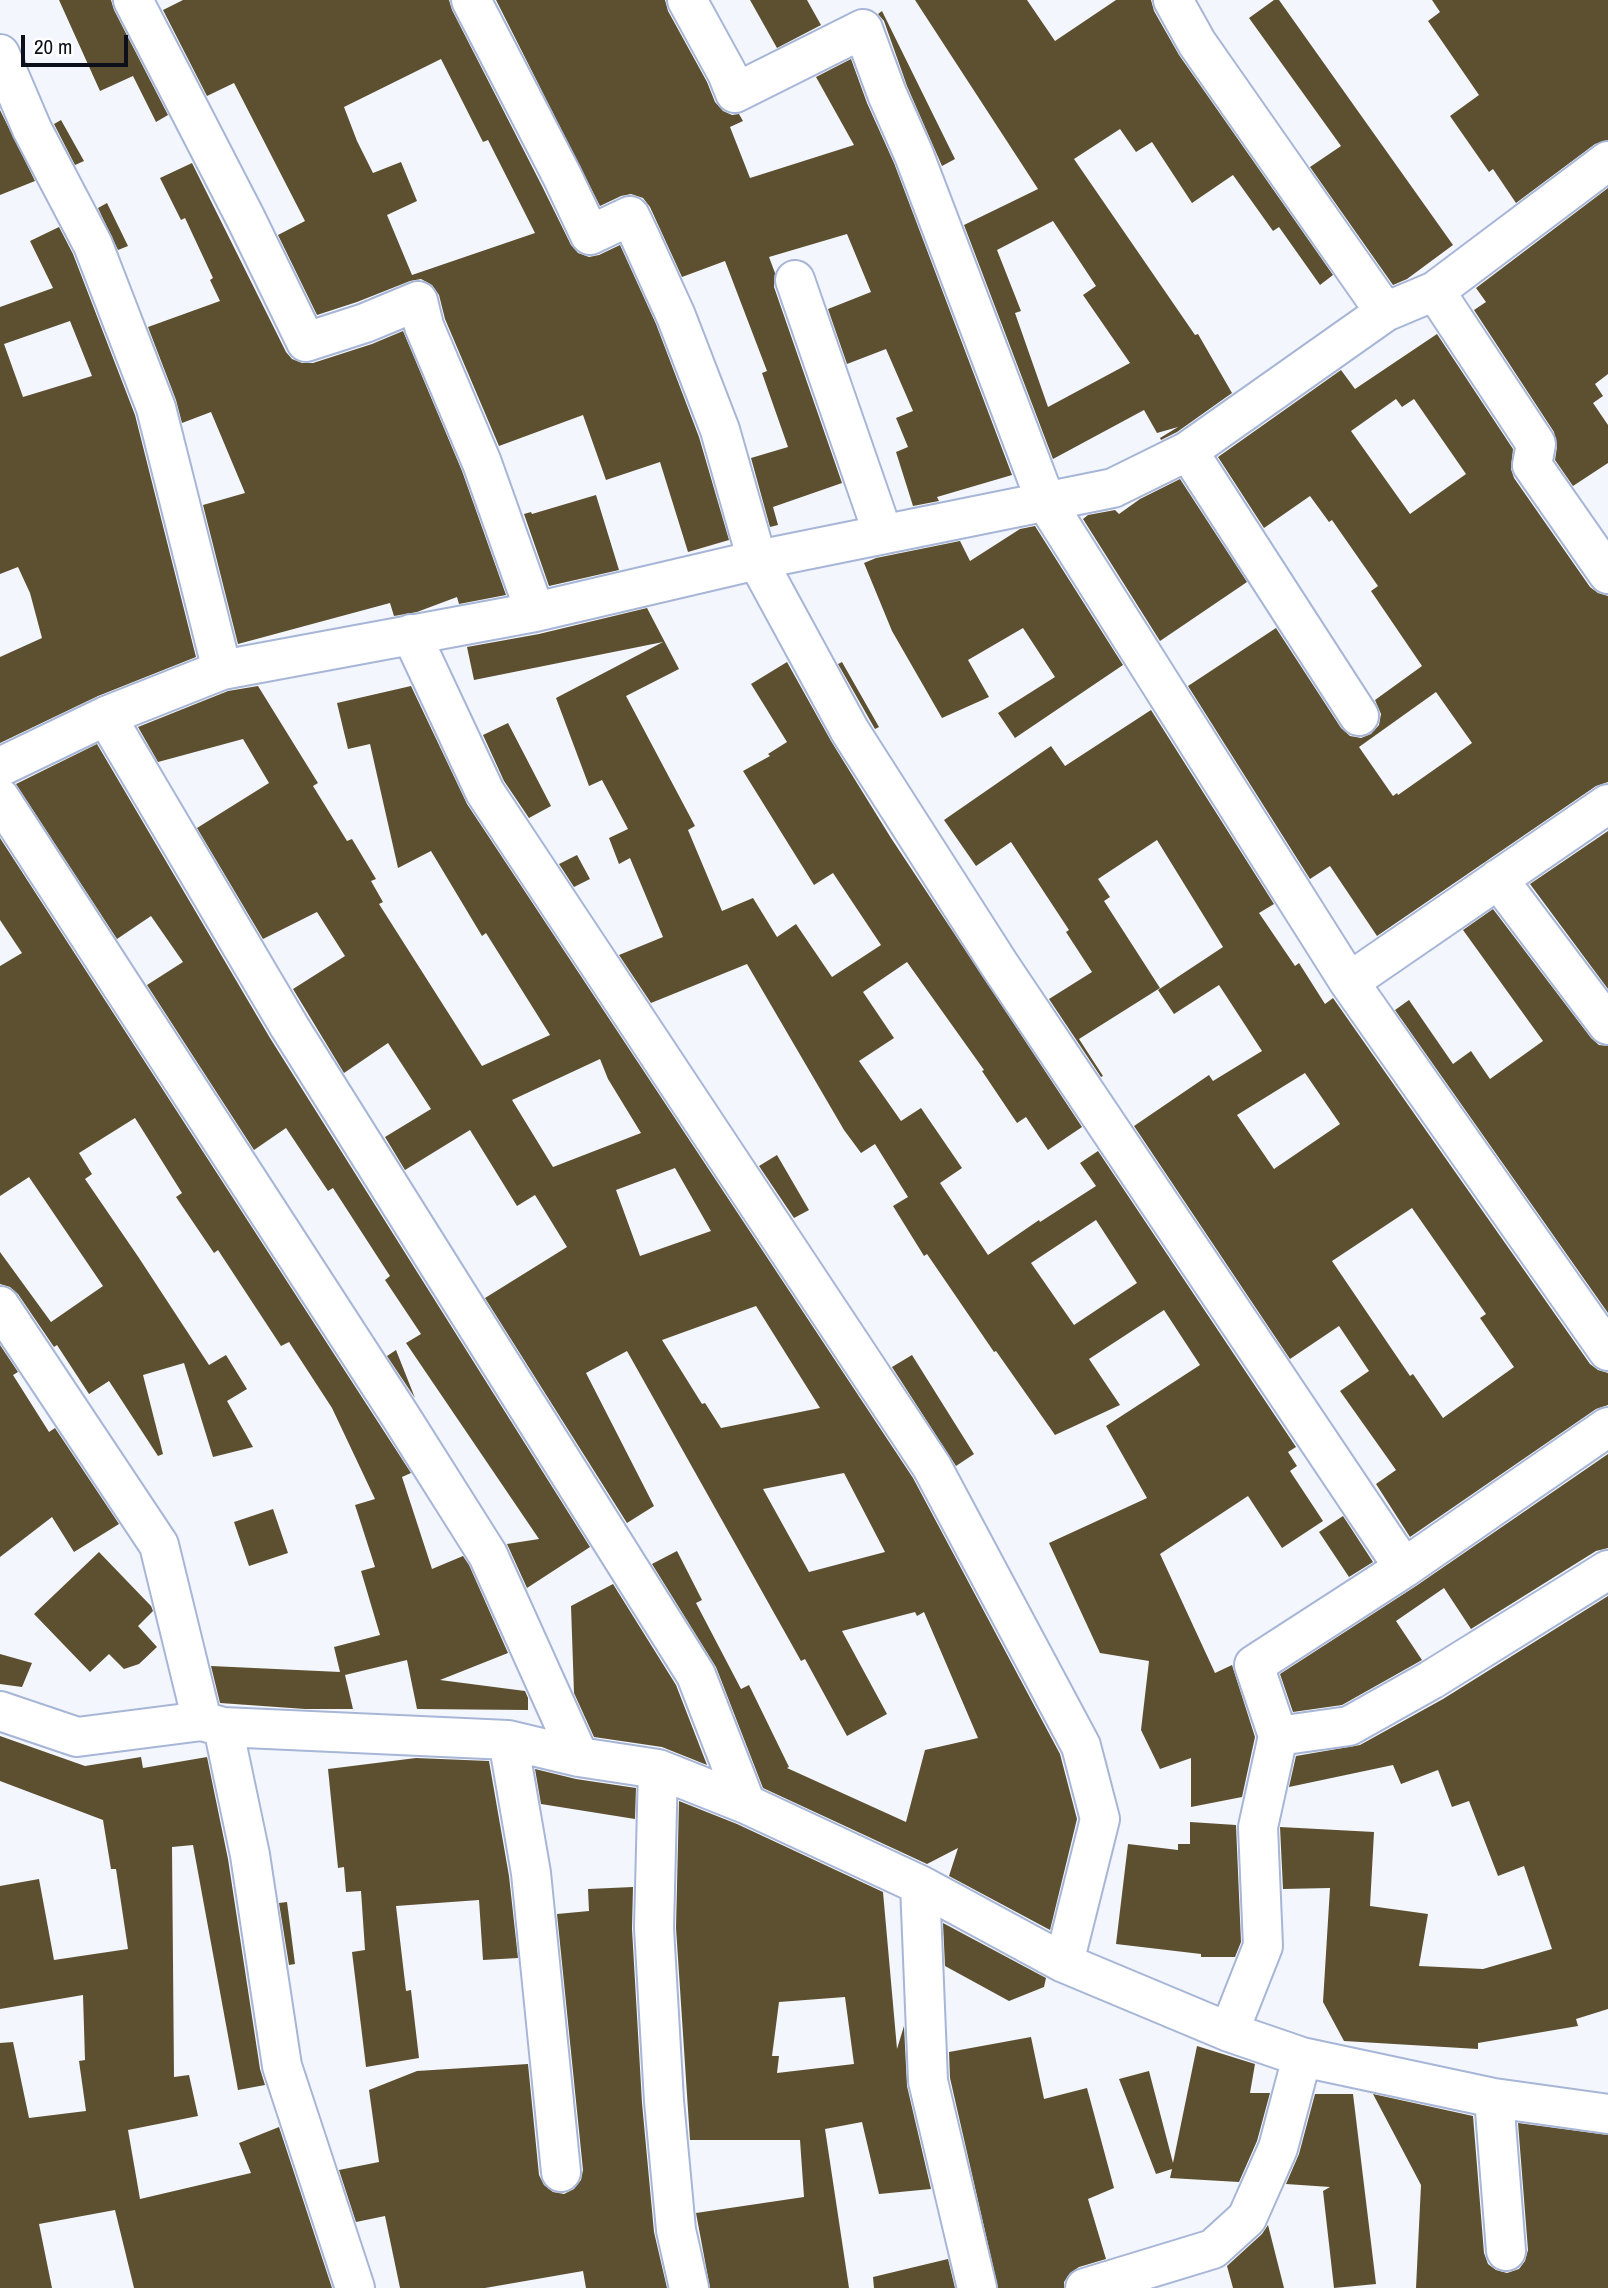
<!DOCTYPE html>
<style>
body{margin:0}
#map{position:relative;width:1608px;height:2288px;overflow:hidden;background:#f3f6fd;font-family:"Archivo Narrow",sans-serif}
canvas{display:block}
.scale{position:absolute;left:21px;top:35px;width:107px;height:32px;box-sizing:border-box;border:4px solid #0b101b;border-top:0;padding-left:9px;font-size:21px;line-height:24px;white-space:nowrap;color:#0b101b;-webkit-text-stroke:5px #fff;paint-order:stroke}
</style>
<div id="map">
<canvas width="1608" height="2288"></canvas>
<div class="scale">20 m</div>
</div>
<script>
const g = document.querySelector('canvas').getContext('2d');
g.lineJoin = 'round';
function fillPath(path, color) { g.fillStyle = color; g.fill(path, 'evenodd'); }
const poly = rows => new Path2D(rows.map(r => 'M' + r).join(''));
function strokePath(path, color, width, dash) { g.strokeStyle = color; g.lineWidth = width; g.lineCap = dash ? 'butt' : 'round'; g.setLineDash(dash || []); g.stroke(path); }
fillPath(poly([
 [59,0,111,0,114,10,168,115,156,122,133,76,100,91],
 [183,0,449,0,452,10,542,186,571,245,578,253,589,257,599,255,620,245,656,324,699,437,729,540,688,552,660,462,606,480,583,415,499,446,445,319,439,295,432,285,421,279,410,281,357,302,317,315,278,235,305,221,234,83,207,96,163,10],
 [441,59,483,142,488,140,535,233,412,275,387,215,417,201,401,162,373,173,357,141,344,107],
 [496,0,665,0,668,11,707,82,715,102,723,111,732,115,739,114,743,121,730,127,750,178,854,145,816,77,851,59,867,103,894,163,1012,475,937,497,939,501,913,506,896,452,908,447,896,418,913,411,886,349,847,364,828,309,871,292,847,234,769,257,775,273,774,287,842,483,773,507,778,525,770,527,751,458,788,447,762,373,767,371,725,261,682,277,650,207,643,198,631,194,621,196,600,206],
 [750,0,807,0,821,25,777,48],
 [915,0,1027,0,1055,41,1116,0,1151,0,1154,11,1179,55,1333,275,1320,285,1279,227,1273,231,1233,175,1192,203,1152,142,1136,152,1120,129,1074,159,1195,335,1198,334,1232,393,1177,432,1161,440,1160,438,1178,427,1157,433,1144,410,1053,459,964,225,1038,189],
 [1053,221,1096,286,1083,295,1130,363,1048,407,1015,313,1021,311,997,250],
 [1274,0,1279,0,1453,245,1407,279,1393,285,1310,167,1341,146,1249,18],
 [1432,0,1608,0,1608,140,1595,144,1516,203,1493,169,1489,172,1450,116,1479,95,1428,21,1440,12],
 [882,11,955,159,942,166,907,86,884,21,878,14],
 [0,110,35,181,0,195],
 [61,120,84,161,75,165,54,124],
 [192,163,286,352,292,359,302,363,313,363,372,344,403,331,462,471,506,595,459,604,457,597,417,612,394,616,390,603,238,644,203,505,245,493,211,412,182,423,176,400,148,327,220,301,210,280,213,278,185,218,181,220,160,178],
 [1608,188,1608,374,1595,384,1603,396,1593,403,1608,425,1608,463,1573,486,1555,460,1557,447,1554,432,1474,310,1486,302,1476,288],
 [107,203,128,246,118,250,98,208],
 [59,227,73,254,135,415,196,657,98,696,0,743,0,657,42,638,30,593,18,567,0,574,0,307,53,288,30,241],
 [70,321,92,376,23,397,4,344],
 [1437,334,1513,449,1511,469,1514,478,1590,587,1598,593,1608,596,1608,782,1596,786,1377,936,1330,866,1310,879,1188,686,1276,628,1341,728,1350,736,1361,738,1371,734,1379,725,1381,714,1375,700,1422,666,1371,591,1378,586,1332,520,1329,522,1310,496,1264,528,1218,457,1341,370,1355,389],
 [1396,399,1402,407,1414,399,1466,474,1410,514,1351,431],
 [1436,692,1472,743,1398,795,1397,793,1393,796,1359,747],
 [1180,479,1247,582,1160,641,1083,519,1088,515,1115,510,1119,514,1140,499],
 [596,495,619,570,549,586,524,514,531,512,532,514],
 [1035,526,1123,665,1015,738,998,713,1055,677,1023,628,968,660,989,697,942,718,892,631,864,563,876,558,960,541,970,561,1020,529],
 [647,608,679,669,626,696,695,826,688,830,722,911,753,898,777,937,796,924,832,977,881,945,833,873,814,885,743,771,770,756,768,754,787,742,751,684,787,662,831,741,891,838,1082,1127,1048,1150,1026,1117,1017,1123,982,1071,984,1070,907,962,863,992,894,1038,859,1061,901,1121,921,1108,962,1168,940,1183,988,1255,1039,1220,1040,1222,1096,1186,1080,1163,1098,1151,1296,1447,1288,1452,1297,1466,1290,1471,1323,1521,1282,1548,1248,1496,1160,1554,1215,1673,1232,1665,1255,1737,1242,1797,1191,1807,1191,1758,1160,1769,1141,1730,1149,1661,1100,1653,1049,1543,1147,1498,1106,1426,1200,1365,1164,1310,1089,1359,1120,1405,1055,1435,996,1351,994,1352,927,1254,924,1256,893,1206,908,1197,875,1144,861,1153,844,1130,747,964,651,1003,619,955,663,937,630,858,619,864,609,838,628,829,602,780,589,786,556,698,663,642,474,680,467,647,539,634],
 [1096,1220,1137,1283,1074,1325,1031,1263],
 [842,662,879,727,875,729,838,664],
 [258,686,318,783,313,786,347,841,352,839,376,879,371,881,383,902,379,904,482,1066,550,1035,486,933,482,936,431,851,398,868,370,744,348,749,337,703,411,686,467,804,913,1478,1060,1754,1077,1819,1050,1930,949,1876,958,1848,927,1864,763,1788,716,1667,652,1564,677,1551,702,1600,696,1603,741,1689,749,1685,789,1767,787,1768,906,1822,925,1750,978,1738,924,1612,917,1616,915,1612,842,1631,887,1714,847,1736,805,1659,801,1661,627,1351,586,1373,654,1506,627,1523,485,1298,567,1247,535,1195,517,1206,470,1130,405,1170,385,1137,431,1109,388,1043,344,1073,293,989,345,956,317,912,263,939,197,828,269,783,243,739,158,762,138,727,228,691],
 [600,1059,608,1079,641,1133,553,1167,512,1100],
 [675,1168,711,1231,640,1256,616,1190],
 [756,1306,820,1408,721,1428,705,1403,702,1404,662,1340],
 [844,1473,885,1552,809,1572,763,1489],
 [1151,710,1274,904,1259,913,1295,966,1299,963,1325,1004,1333,998,1590,1364,1598,1370,1608,1373,1608,1405,1596,1409,1410,1537,1376,1484,1396,1470,1340,1391,1369,1371,1339,1326,1290,1359,1134,1126,1209,1075,1213,1081,1262,1051,1219,985,1174,1014,1158,990,1223,947,1157,840,1098,879,1110,897,1104,901,1160,988,1079,1039,1103,1076,1101,1077,1049,999,1092,972,1066,932,1069,930,1011,842,976,866,944,820,1051,746,1065,766],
 [1305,1073,1340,1124,1274,1169,1237,1115],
 [1412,1208,1486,1314,1480,1318,1514,1367,1443,1418,1413,1374,1410,1376,1332,1261],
 [508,723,551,806,529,818,504,781,483,735],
 [97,744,270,1038,590,1547,527,1588,507,1544,539,1539,406,1343,421,1334,385,1280,390,1276,333,1188,328,1191,286,1128,254,1150,147,985,183,962,151,916,117,939,16,784],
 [1608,831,1608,989,1530,884],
 [0,838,411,1473,402,1477,432,1569,463,1556,469,1565,508,1653,440,1680,525,1691,528,1698,528,1710,417,1709,407,1660,345,1675,353,1709,305,1709,220,1703,211,1666,340,1672,334,1647,380,1635,361,1571,375,1567,355,1505,375,1499,332,1408,289,1342,281,1346,218,1250,214,1253,176,1197,182,1193,135,1118,79,1153,92,1174,85,1179,139,1258,209,1365,226,1355,247,1389,227,1401,253,1447,213,1457,184,1363,143,1375,163,1454,158,1456,109,1381,89,1394,57,1345,54,1347,18,1294,10,1287,0,1284,0,1252,51,1322,103,1286,29,1177,0,1196,0,966,22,953,0,920],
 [577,855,590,879,574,887,559,864],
 [1493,909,1591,1038,1599,1045,1608,1046,1608,1313,1395,1010,1409,1000,1453,1064,1471,1051,1490,1079,1543,1041,1463,930],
 [777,1155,809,1210,794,1218,759,1166],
 [0,1345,18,1372,13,1375,49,1432,55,1428,119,1524,74,1552,52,1517,0,1557],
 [396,1350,415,1398,387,1356],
 [912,1355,974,1454,956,1466,892,1367],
 [1608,1454,1608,1548,1596,1551,1471,1629,1444,1588,1396,1621,1422,1660,1342,1705,1293,1712,1280,1674,1416,1586],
 [273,1509,288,1553,249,1566,234,1522],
 [1343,1516,1373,1562,1349,1577,1319,1532],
 [99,1552,151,1606,153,1611,138,1626,157,1647,139,1664,124,1669,109,1654,90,1672,34,1614],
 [613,1584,676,1685,707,1765,662,1747,594,1737,574,1693,571,1606],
 [1608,1596,1608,2009,1576,2019,1578,2026,1478,2043,1478,2049,1344,2041,1323,2002,1330,1888,1283,1889,1280,1827,1374,1832,1370,1906,1428,1914,1419,1966,1483,1969,1552,1949,1524,1866,1498,1876,1469,1801,1452,1807,1438,1770,1401,1784,1393,1765,1289,1787,1296,1756,1360,1745,1443,1699],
 [0,1654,32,1663,22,1687,0,1684],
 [0,1736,85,1766,141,1757,143,1768,207,1757,228,1859,260,2069,265,2085,238,2090,193,1845,172,1847,174,2077,189,2075,198,2116,128,2130,140,2199,251,2173,239,2143,279,2127,332,2288,134,2288,115,2210,39,2224,52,2288,0,2288,0,2043,13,2042,29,2118,86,2111,79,2061,85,2060,83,1995,0,2009,0,1886,39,1879,54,1960,128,1949,116,1869,111,1869,103,1820,0,1781],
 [416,1758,489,1761,509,1876,518,1958,483,1960,479,1900,396,1906,406,1991,411,1990,419,2058,366,2067,352,1952,365,1950,361,1891,346,1892,344,1867,338,1868,328,1769],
 [535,1769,576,1779,636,1788,635,1819,541,1804],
 [679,1801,737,1824,883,1892,897,2049,904,2026,907,2086,931,2189,879,2194,862,2122,825,2129,849,2288,710,2288,696,2213,804,2197,800,2140,690,2140,676,1928],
 [845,1997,854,2064,777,2073,779,2056,772,2056,779,2002],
 [1190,1822,1236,1825,1241,1942,1235,1957,1201,1957,1201,1954,1116,1944,1128,1844,1178,1850,1178,1844,1190,1844],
 [633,1887,632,1929,642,2103,654,2232,667,2288,586,2288,583,2271,485,2288,400,2288,385,2216,356,2222,339,2170,379,2162,369,2090,417,2071,528,2064,539,2175,544,2185,553,2192,564,2194,574,2189,581,2180,583,2170,557,1914,589,1911,588,1889],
 [287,1902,295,1964,289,1965,279,1903],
 [943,1923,1046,1978,1044,1987,1009,2001,945,1966],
 [1031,2037,1044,2099,1087,2088,1114,2188,1088,2199,1106,2259,1079,2267,1070,2273,1064,2282,1064,2288,998,2288,950,2078,949,2052],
 [1197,2046,1255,2064,1250,2093,1270,2093,1257,2141,1239,2182,1170,2178,1172,2169,1156,2174,1119,2079,1149,2071,1173,2163],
 [1315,2094,1353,2094,1376,2284,1334,2288,1323,2191,1330,2187,1286,2184,1299,2154],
 [1373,2094,1473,2116,1484,2253,1488,2264,1496,2270,1507,2273,1519,2269,1525,2261,1528,2250,1518,2123,1608,2135,1608,2288,1416,2288,1421,2185],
 [1268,2225,1284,2288,1233,2288,1227,2266,1262,2234],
 [948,2259,955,2288,874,2288,873,2277]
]), '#5c5030');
const minor = poly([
 [133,0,246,219,306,342,365,323,418,301,424,326,482,463,535,612],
 [471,0,562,176,590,235,630,216,640,237,676,316,720,430,757,560,850,731,999,964,1404,1568],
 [687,0,727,73,735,93,863,29,887,94,914,155,1046,502,1349,982,1608,1351],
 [1173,0,1197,43,1385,312],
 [0,54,32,129,93,245,156,408,222,670],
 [795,280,883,534],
 [1435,291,1536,444,1532,465,1608,574],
 [1188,451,1359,716],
 [411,634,485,792,932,1467,1081,1746,1100,1819,1064,1963],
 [106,716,289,1026,696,1675,746,1804],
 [0,767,106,716,222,670,535,612,757,560,1113,488,1188,451,1385,312,1435,291,1608,161],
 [0,798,401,1417,488,1555,579,1757],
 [1498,879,1608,1025],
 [1349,982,1608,804],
 [0,1306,159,1545,202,1721],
 [0,1711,77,1737,202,1721,223,1727,508,1740,579,1757,658,1769,746,1804,920,1885,1064,1963,1229,2032,1302,2057,1494,2098,1608,2114],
 [223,1727,250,1855,282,2066,355,2288],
 [1278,1736,1349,1726,1431,1680,1608,1570],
 [508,1740,531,1873,561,2172],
 [658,1769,654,1928,664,2101,676,2230,689,2288],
 [920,1885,928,2081,977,2288],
 [1229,2032,1263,1946,1258,1827,1278,1736,1254,1665,1404,1568,1608,1427],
 [1494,2098,1506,2251],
 [1085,2288,1213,2249,1247,2218,1278,2148,1302,2057]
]);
strokePath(minor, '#a7b6d7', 42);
strokePath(minor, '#fff', 38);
</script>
